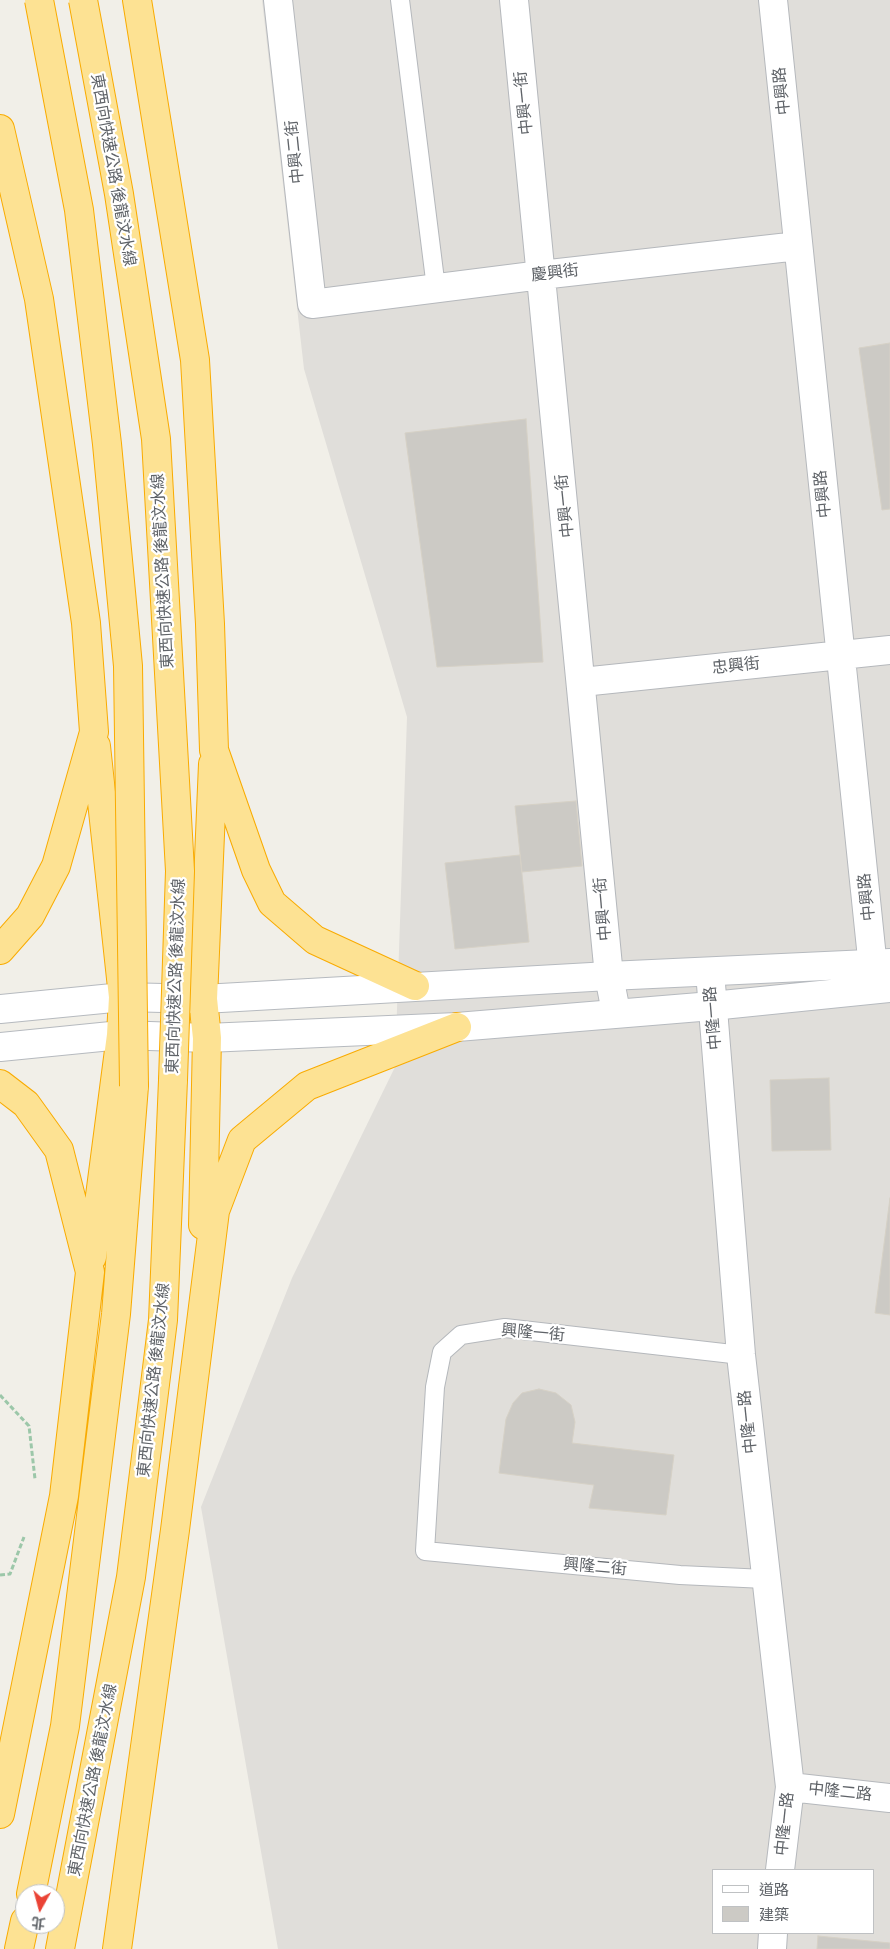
<!DOCTYPE html>
<meta charset="utf-8">
<style>
body{margin:0}
#map{position:relative;width:890px;height:1949px;overflow:hidden;background:#f1efe8;font-family:Cabin,"Noto Sans TC",sans-serif}
canvas{display:block}
.legend{position:absolute;left:712px;top:1869px;width:162px;height:65px;box-sizing:border-box;background:#fff;border:1px solid #bfc1c3;margin:0;padding:6px 9px;list-style:none;font-size:15px;color:#5f6368}
.legend li{display:flex;align-items:center;gap:10px;height:25px}
.legend b{width:25px;border:1px solid #bfc1c3}
.north{position:absolute;left:15px;top:1884px;width:50px;height:50px;box-sizing:border-box;background:#fff;border:1px solid #bfc1c3;border-radius:50%;rotate:187deg;font-size:14px;font-weight:700;line-height:20px;text-align:center;color:#5f6368}
.north::after{content:'';display:block;margin:auto;width:18px;height:22px;background:#ea4335;clip-path:polygon(50% 0,100% 100%,50% 72%,0 100%)}
</style>
<div id="map">
<canvas width="890" height="1949"></canvas>
<ul class="legend">
<li><b style="height:6px;background:#fff"></b>道路</li>
<li><b style="height:14px;background:#cccac5"></b>建築</li>
</ul>
<div class="north">北</div>
</div>
<script>
const g = document.querySelector('canvas').getContext('2d');
g.lineJoin = 'round';
function fillPath(path, color) { g.fillStyle = color; g.fill(path, 'evenodd'); }
const poly = rows => new Path2D(rows.map(r => 'M' + r).join(''));
function strokePath(path, color, width, dash) { g.strokeStyle = color; g.lineWidth = width; g.lineCap = dash ? 'butt' : 'round'; g.setLineDash(dash || []); g.stroke(path); }
function write(font, color, halo, rows, align = 'center') {
  g.font = font + ' Cabin,"Noto Sans TC",sans-serif'; g.lineWidth = 4.5; g.setLineDash([]); g.textBaseline = 'middle'; g.strokeStyle = halo; g.fillStyle = color; for (const [text, x, y, turn = 0] of rows) {
    g.save(); g.translate(x, y); g.rotate((+turn || 0) * Math.PI / 180); g.textAlign = isNaN(turn) ? turn : align; if (halo) g.strokeText(text, 0, 0); g.fillText(text, 0, 0); g.restore();
  }
}
fillPath(poly([
 [262,0,890,0,890,1949,278,1949,201,1507,292,1278,395,1067,407,717,304,369],
 [714,1870,874,1870,874,1933,714,1933]
]), '#e0deda');
const building = poly([
 [890,343,890,509,882,510,859,348,890,343],
 [526,419,543,662,437,667,405,433,526,419],
 [576,801,582,866,522,872,515,806,576,801],
 [520,855,529,942,455,949,445,863,520,855],
 [829,1078,831,1150,772,1151,770,1080,829,1078],
 [890,1198,890,1315,875,1313,890,1198],
 [539,1389,556,1393,571,1405,575,1422,572,1443,674,1455,666,1515,589,1508,594,1485,499,1473,506,1419,513,1403,522,1393,539,1389],
 [818,1936,890,1943,890,1949,817,1949,818,1936]
]);
fillPath(building, '#cccac5');
strokePath(building, '#d6d1c6', 1);
const lane = poly([
 [400,0,436,288],
 [741,1355,505,1328,461,1335,442,1352,435,1387,425,1551,680,1575,765,1579]
]);
const street = poly([
 [278,0,312,304,541,275,798,246],
 [514,0,609,976,616,1012],
 [773,0,875,987],
 [582,682,890,650],
 [710,972,741,1355,790,1787,780,1870],
 [790,1787,890,1798],
 [772,1949,773,1933]
]);
const secondary = poly([
 [0,1009,123,997,203,999,609,976,890,963],
 [0,1047,121,1035,207,1038,457,1027,712,1006,890,988]
]);
const highway = poly([
 [137,0,195,360,210,624,214,750,256,870,272,903,315,940,415,986],
 [0,129,39,299,86,623,94,732,56,866,30,916,0,950],
 [0,1084,26,1104,59,1150,90,1272,64,1496,0,1814],
 [203,1225,207,1038,203,999,213,764],
 [92,1257,121,1035,123,997,96,746],
 [31,1894,65,1726,116,1314,134,1086],
 [19,1949,25,1921],
 [60,1949,131,1577,163,1320,173,1080],
 [117,1949,175,1530,215,1211,242,1140,307,1086,457,1027]
]);
strokePath(lane, '#b5b8bc', 20);
strokePath(street, '#b5b8bc', 30);
strokePath(secondary, '#b6babf', 30);
strokePath(highway, '#f9ab00', 30);
strokePath(poly([
 [0,1395,29,1426,35,1479],
 [0,1575,10,1574,24,1537]
]), '#9cc7a9', 3, [5, 2.5]);
strokePath(lane, '#fff', 18);
strokePath(street, '#fff', 28);
strokePath(secondary, '#fff', 28);
strokePath(highway, '#fde293', 28);
const highwayBridge = poly([
 [39,0,79,210,107,444,128,666,134,1086],
 [83,0,119,194,156,439,180,871,173,1080]
]);
strokePath(highwayBridge, '#f9ab00', 30, []);
strokePath(highwayBridge, '#fde293', 28);
write('16px', '#5f6368', '#fff', [
 ["中興路",782,91,-96],
 ["中興一街",524,103,-96],
 ["中興二街",295,152,-96],
 ["東西向快速公路 後龍汶水線",113,170,80],
 ["慶興街",555,273,-7],
 ["中興路",823,494,-96],
 ["中興一街",565,506,-96],
 ["東西向快速公路 後龍汶水線",163,571,-93],
 ["忠興街",736,666,-6],
 ["中興路",867,897,-96],
 ["中興一街",603,909,-95],
 ["東西向快速公路 後龍汶水線",176,976,-88],
 ["中隆一路",713,1018,-95],
 ["興隆一街",533,1333,5],
 ["東西向快速公路 後龍汶水線",154,1380,-84],
 ["中隆一路",748,1422,-96],
 ["興隆二街",595,1567,5],
 ["東西向快速公路 後龍汶水線",93,1780,-79],
 ["中隆二路",840,1792,6],
 ["中隆一路",785,1824,-84]
]);
</script>
